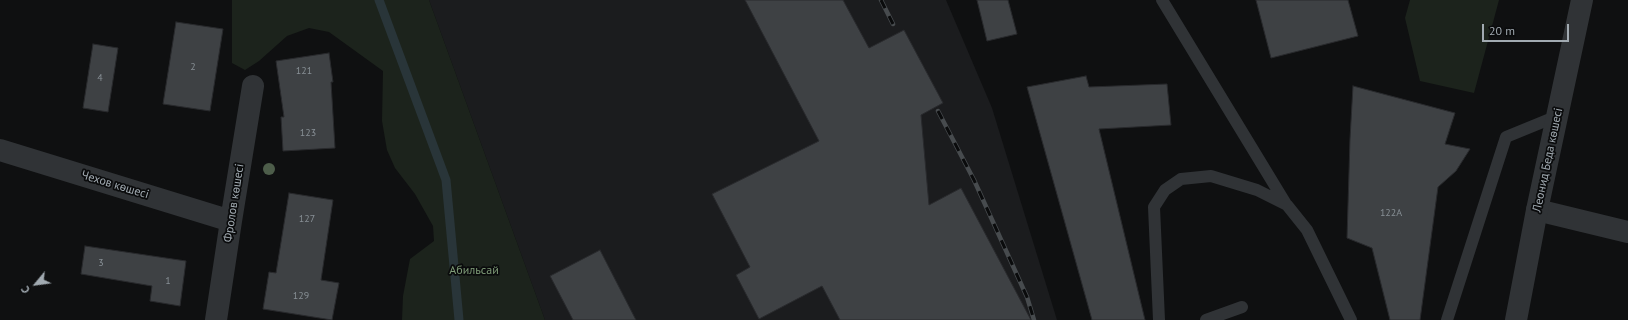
<!DOCTYPE html>
<meta charset="utf-8">
<style>
body{margin:0}
#map{position:relative;width:1628px;height:320px;overflow:hidden;background:#0f1011;font-family:"PT Sans",sans-serif}
canvas{display:block}
.north{position:absolute;left:16px;top:264px;width:40px;height:40px;-webkit-text-stroke:3px #0a0b0c;paint-order:stroke;rotate:241deg;font-size:11px;font-weight:700;line-height:16px;text-align:center;color:#a1aab1}
.north::after{content:'';display:block;margin:auto;width:14px;height:18px;background:#a1aab1;clip-path:polygon(50% 0,100% 100%,50% 72%,0 100%)}
.scale{position:absolute;left:1482px;top:24px;width:87px;height:18px;box-sizing:border-box;border:2px solid #a1aab1;border-top:0;padding-left:5px;font-size:12px;line-height:14px;white-space:nowrap;color:#a1aab1;-webkit-text-stroke:3px #0a0b0c;paint-order:stroke}
</style>
<div id="map">
<canvas width="1628" height="320"></canvas>
<div class="north">С</div>
<div class="scale">20 m</div>
</div>
<script>
const g = document.querySelector('canvas').getContext('2d');
g.lineJoin = 'round';
function fillPath(path, color) { g.fillStyle = color; g.fill(path, 'evenodd'); }
const poly = rows => new Path2D(rows.map(r => 'M' + r).join(''));
function strokePath(path, color, width, dash) { g.strokeStyle = color; g.lineWidth = width; g.lineCap = dash ? 'butt' : 'round'; g.setLineDash(dash || []); g.stroke(path); }
function write(font, color, halo, rows, align = 'center') {
  g.font = font + ' "PT Sans",sans-serif'; g.lineWidth = 3.5; g.setLineDash([]); g.textBaseline = 'middle'; g.strokeStyle = halo; g.fillStyle = color; for (const [text, x, y, turn = 0] of rows) {
    g.save(); g.translate(x, y); g.rotate((+turn || 0) * Math.PI / 180); g.textAlign = isNaN(turn) ? turn : align; if (halo) g.strokeText(text, 0, 0); g.fillText(text, 0, 0); g.restore();
  }
}
fillPath(poly([
 [429,0,946,0,992,108,1057,320,545,320]
]), '#1b1c1e');
fillPath(poly([
 [232,0,429,0,545,320,402,320,403,296,410,259,434,241,433,226,415,194,395,168,387,150,382,121,383,71,329,32,309,28,287,36,259,61,245,70,232,63],
 [1410,0,1499,0,1474,93,1420,81,1405,18]
]), '#1c231c');
strokePath(poly([
 [379,0,446,180,459,320]
]), '#293539', 9);
const building = poly([
 [745,0,843,0,869,48,904,30,943,103,921,115,929,205,961,188,1031,320,840,320,822,286,759,319,736,275,750,267,712,194,819,141,745,0],
 [977,0,1008,0,1017,34,987,41,977,0],
 [1256,0,1348,0,1358,36,1271,58,1256,0],
 [176,22,223,29,210,111,163,104,176,22],
 [93,44,118,48,108,112,83,108,93,44],
 [329,53,333,82,331,82,335,148,283,151,281,117,284,117,276,61,329,53],
 [1086,76,1089,87,1167,84,1171,125,1099,129,1145,320,1092,320,1027,87,1086,76],
 [1353,86,1455,113,1445,144,1470,149,1456,171,1438,187,1420,320,1390,320,1372,248,1347,238,1350,139,1353,86],
 [289,193,333,200,321,280,339,283,332,320,263,309,269,272,276,273,289,193],
 [85,246,186,261,180,306,150,301,152,286,81,274,85,246],
 [600,250,636,320,573,320,550,276,600,250]
]);
fillPath(building, '#3e4144');
strokePath(building, '#292a2d', 1);
strokePath(poly([
 [1162,0,1286,204],
 [1159,320,1154,207,1165,190,1181,179,1211,176,1257,190,1287,205,1307,230,1351,320],
 [1206,320,1242,307],
 [1447,320,1506,137,1550,119,1557,120]
]), '#303336', 12);
strokePath(poly([
 [0,150,231,221],
 [1537,210,1628,232],
 [216,320,231,221,253,86]
]), '#303336', 22);
strokePath(poly([
 [1516,320,1537,210,1582,0]
]), '#303336', 22);
const rail = poly([
 [881,0,893,24],
 [938,111,974,180,1027,297,1034,320]
]);
strokePath(rail, '#474b4e', 4.5);
strokePath(rail, '#0a0b0c', 3, [9]);
g.fillStyle = '#4d5d4a';
for (const [x, y] of [
 [269,169]
]) { g.beginPath(); g.arc(x, y, 6, 0, 2 * Math.PI); g.fill(); }
write('10px', '#889096', null, [
 ["2",193,67],
 ["121",304,71],
 ["4",100,78],
 ["123",308,133],
 ["122А",1391,213],
 ["127",307,219],
 ["3",101,263],
 ["1",168,281],
 ["129",301,296]
]);
write('12px', '#a1aab1', '#0a0b0c', [
 ["Леонид Беда көшесі",1548,160,-78],
 ["Чехов көшесі",115,185,17],
 ["Фролов көшесі",234,203,-81]
]);
write('12px', '#7f9c78', '#0a0b0c', [
 ["Абильсай",474,271]
]);
</script>
